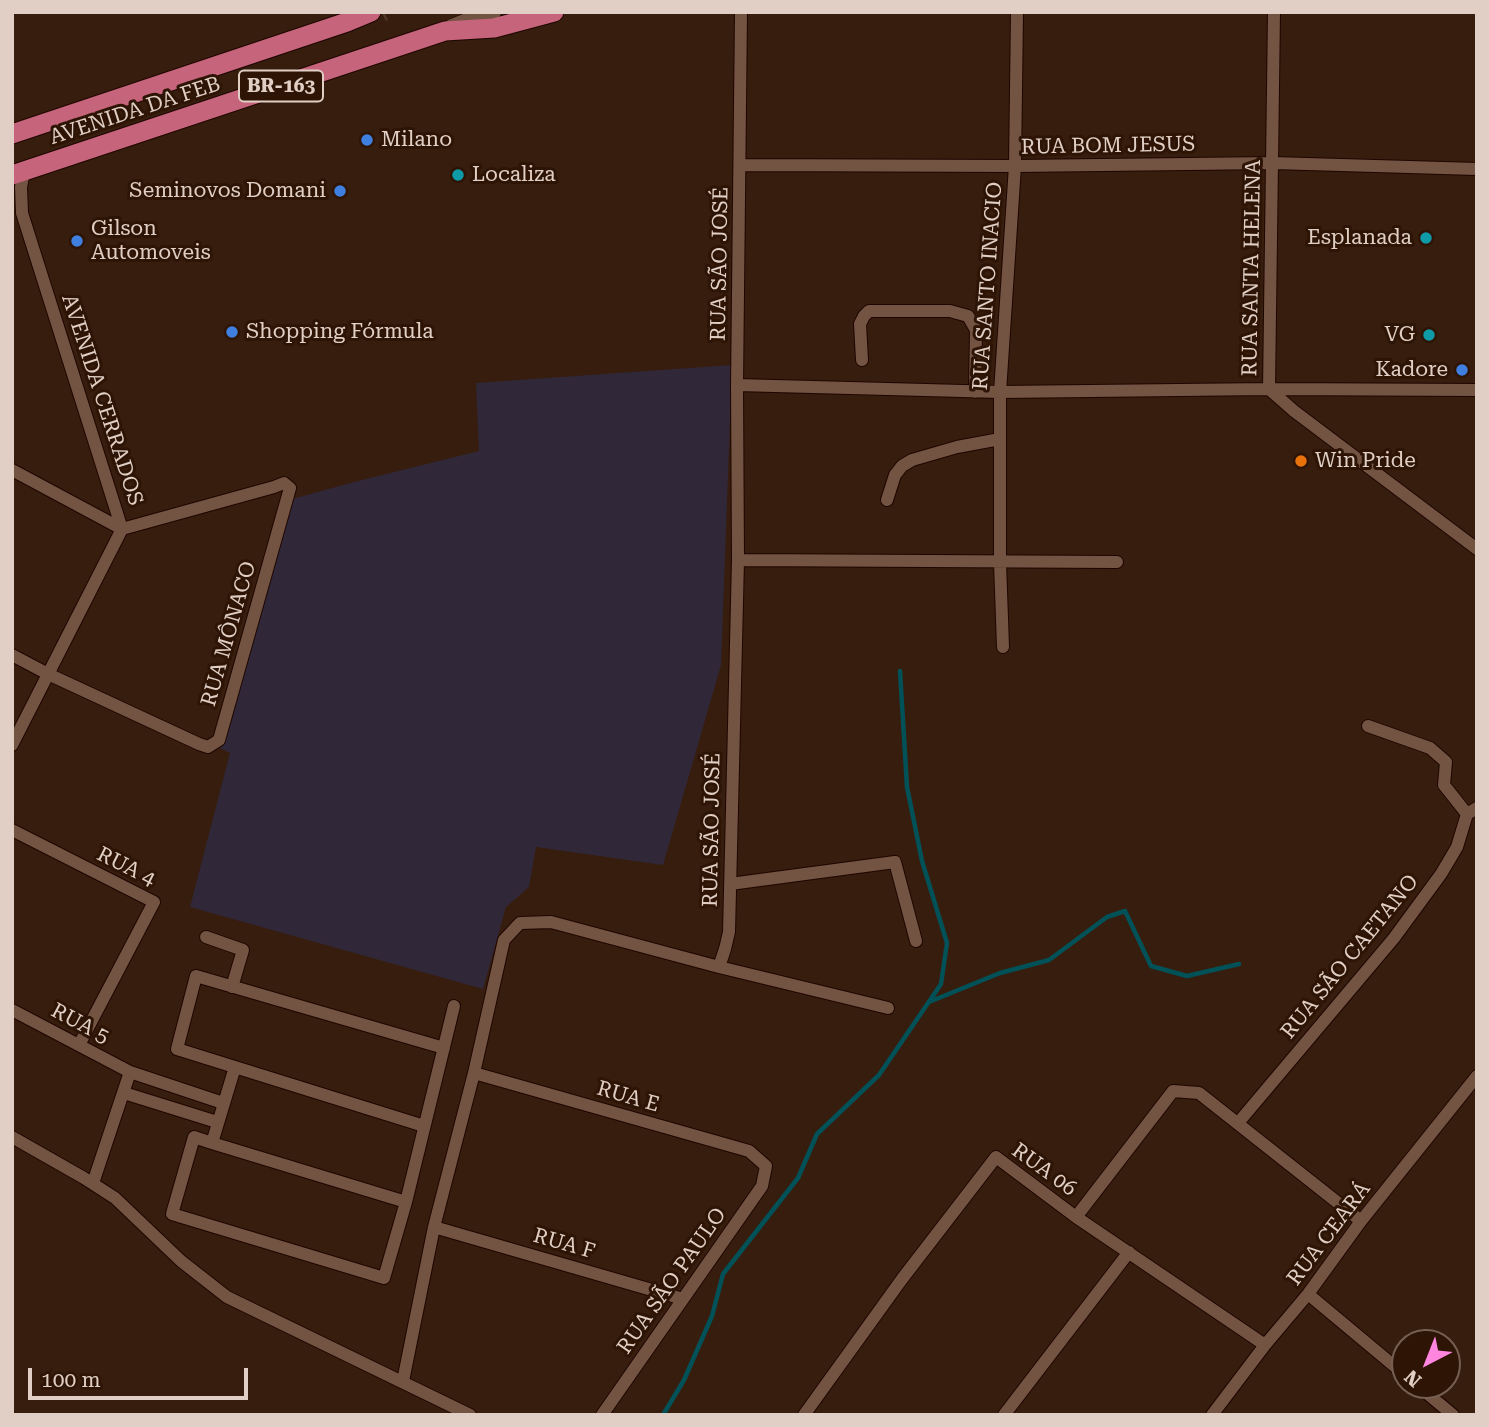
<!DOCTYPE html>
<meta charset="utf-8">
<style>
body{margin:0}
#map{position:relative;width:1489px;height:1427px;overflow:hidden;background:#371d0d;font-family:"Roboto Serif",serif}
canvas{display:block}
.frame{position:absolute;inset:0;border:14px solid #e1cfc5;pointer-events:none}
.north{position:absolute;left:1391px;top:1329px;width:70px;height:70px;box-sizing:border-box;background:#2d1405;border:2px solid #755f52;border-radius:50%;rotate:222deg;font-size:19px;font-weight:700;line-height:28px;text-align:center;color:#e1cfc5}
.north::after{content:'';display:block;margin:auto;width:24px;height:32px;background:#ff85df;clip-path:polygon(50% 0,100% 100%,50% 72%,0 100%)}
.scale{position:absolute;left:28px;top:1368px;width:220px;height:32px;box-sizing:border-box;border:4px solid #e1cfc5;border-top:0;padding-left:9px;font-size:21px;line-height:24px;white-space:nowrap;color:#e1cfc5;-webkit-text-stroke:5px #2d1405;paint-order:stroke}
</style>
<div id="map">
<canvas width="1489" height="1427"></canvas>
<div class="frame"></div>
<div class="north">N</div>
<div class="scale">100 m</div>
</div>
<script>
const g = document.querySelector('canvas').getContext('2d');
g.lineJoin = 'round';
function fillPath(path, color) { g.fillStyle = color; g.fill(path, 'evenodd'); }
const poly = rows => new Path2D(rows.map(r => 'M' + r).join(''));
function strokePath(path, color, width, dash) { g.strokeStyle = color; g.lineWidth = width; g.lineCap = dash ? 'butt' : 'round'; g.setLineDash(dash || []); g.stroke(path); }
function write(font, color, halo, rows, align = 'center') {
  g.font = font + ' "Roboto Serif",serif'; g.lineWidth = 6; g.setLineDash([]); g.textBaseline = 'middle'; g.strokeStyle = halo; g.fillStyle = color; for (const [text, x, y, turn = 0] of rows) {
    g.save(); g.translate(x, y); g.rotate((+turn || 0) * Math.PI / 180); g.textAlign = isNaN(turn) ? turn : align; if (halo) g.strokeText(text, 0, 0); g.fillText(text, 0, 0); g.restore();
  }
}
fillPath(poly([
 [732,365,721,665,663,865,536,847,529,887,506,907,483,989,190,907,230,753,212,744,285,501,354,482,479,451,476,383]
]), '#302838');
strokePath(poly([
 [929,1002,1000,973,1049,960,1107,917,1125,911,1151,966,1187,976,1239,964],
 [663,1415,684,1380,712,1316,723,1274,798,1178,817,1134,879,1075,941,984,947,943,922,861,907,787,900,671]
]), '#005258', 4.5);
strokePath(poly([
 [382,13,384,12]
]), '#503829', 18, [18, 9]);
const street = poly([
 [1274,12,1269,389,1294,411,1477,549],
 [741,165,1015,166,1273,163,1477,169],
 [862,360,860,324,864,316,869,311,950,311,968,316,976,330,975,392],
 [737,385,1000,392,1269,389,1477,390],
 [12,470,122,529,274,487,284,483,290,488,219,740,208,747,199,744,48,674,12,655],
 [887,500,895,475,902,466,912,460,957,447,1000,439],
 [738,560,1117,562],
 [1003,647,1000,563,1000,392,1015,166,1017,12],
 [1368,726,1430,748,1446,762,1444,785,1467,814],
 [12,745,122,529,22,213,21,187,24,172],
 [12,830,154,902,79,1045],
 [730,884,895,862,916,941],
 [206,937,243,950,232,987],
 [719,967,888,1008],
 [12,1010,130,1072,223,1103],
 [235,1067,212,1143,194,1137,172,1214,384,1278,406,1202,454,1006],
 [474,1073,749,1151,766,1166,762,1186,602,1415],
 [124,1093,217,1122],
 [1238,1123,1394,938,1441,874,1457,847,1467,814,1477,808],
 [424,1126,177,1049,196,976,444,1048],
 [12,1137,84,1178,115,1198,181,1261,227,1297,470,1415],
 [212,1143,406,1202],
 [93,1183,130,1072],
 [1076,1217,1173,1091,1199,1093,1361,1221],
 [434,1227,683,1299],
 [1308,1294,1405,1375],
 [403,1381,434,1227,474,1073,504,940,520,923,551,922,719,967,725,949,729,932,738,560,737,385,741,12],
 [1417,1385,1453,1415],
 [804,1415,902,1279,996,1157,1076,1217,1265,1345],
 [1004,1415,1129,1252],
 [1212,1415,1265,1345,1308,1294,1361,1221,1477,1076]
]);
const secondary = poly([
 [452,28,492,12]
]);
const primary = poly([
 [12,134,347,22,371,12],
 [12,175,445,31,494,28,554,12]
]);
strokePath(street, '#1e0600', 14);
strokePath(secondary, '#1e0600', 19);
strokePath(primary, '#1e0600', 21);
strokePath(street, '#735443', 12);
strokePath(secondary, '#735443', 18);
strokePath(primary, '#c5647b', 19);
for (const [x, y, r, color] of [
 [367,140,7,"#3f7fe0"],
 [458,175,7,"#0f9aa8"],
 [340,191,7,"#3f7fe0"],
 [1426,238,7,"#0f9aa8"],
 [77,241,7,"#3f7fe0"],
 [232,332,7,"#3f7fe0"],
 [1429,335,7,"#0f9aa8"],
 [1462,370,7,"#3f7fe0"],
 [1301,461,7,"#e8710a"]
]) { const dot = new Path2D(); dot.arc(x, y, r, 0, 2 * Math.PI); g.fillStyle = color; g.fill(dot); strokePath(dot, '#2d1405', 2.5); }
for (const [x, y, w] of [
 [281,86,84]
]) { const box = new Path2D(); box.roundRect(x - w / 2, y - 15.5, w, 31, 5); g.fillStyle = '#2d1405'; g.fill(box); strokePath(box, '#e1cfc5', 2); }
write('bold 19px', '#e1cfc5', null, [
 ["BR-163",281,86]
]);
write('21px', '#e1cfc5', '#2d1405', [
 ["AVENIDA DA FEB",135,111,-18],
 ["RUA BOM JESUS",1108,146,-1],
 ["RUA SÃO JOSÉ",720,264,-89],
 ["RUA SANTA HELENA",1252,268,-89],
 ["RUA SANTO INACIO",988,286,-86],
 ["AVENIDA CERRADOS",102,400,72],
 ["RUA MÔNACO",229,634,-74],
 ["RUA SÃO JOSÉ",712,830,-89],
 ["RUA 4",126,867,27],
 ["RUA SÃO CAETANO",1350,957,-51],
 ["RUA 5",80,1024,28],
 ["RUA E",628,1097,16],
 ["RUA 06",1044,1170,36],
 ["RUA CEARÁ",1329,1234,-53],
 ["RUA F",564,1244,16],
 ["RUA SÃO PAULO",672,1281,-55]
]);
write('21px', '#e1cfc5', '#2d1405', [
 ["Milano",381,140],
 ["Localiza",472,175],
 ["Seminovos Domani",326,191,"right"],
 ["Gilson",91,229],
 ["Automoveis",91,253],
 ["Esplanada",1412,238,"right"],
 ["Shopping Fórmula",246,332],
 ["VG",1415,335,"right"],
 ["Kadore",1448,370,"right"],
 ["Win Pride",1315,461]
], 'left');
</script>
